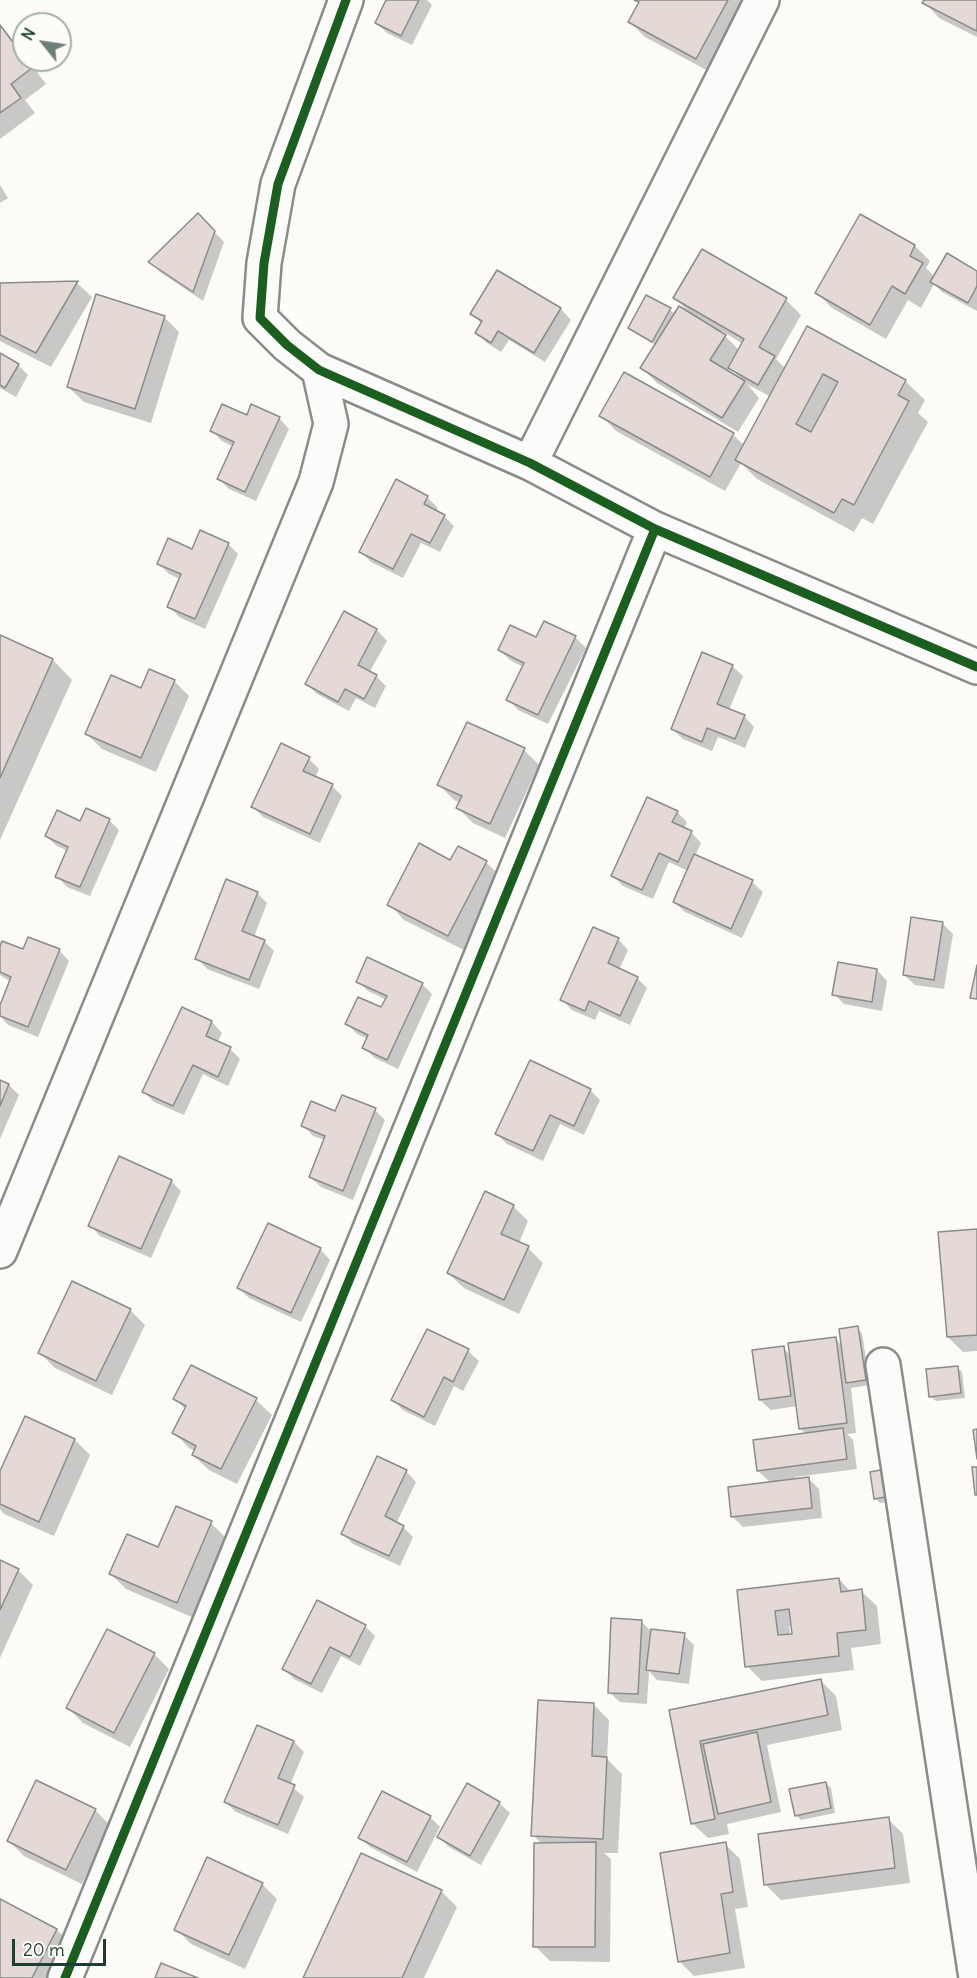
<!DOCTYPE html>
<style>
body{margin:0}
#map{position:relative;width:977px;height:1978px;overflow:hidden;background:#fcfbf8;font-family:Delius,sans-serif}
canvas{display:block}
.north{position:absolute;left:12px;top:12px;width:60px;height:60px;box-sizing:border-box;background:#fdfcf7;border:2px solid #a4b0a9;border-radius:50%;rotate:300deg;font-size:16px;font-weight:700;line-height:24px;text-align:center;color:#1f3d34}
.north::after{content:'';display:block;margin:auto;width:21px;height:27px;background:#6c8079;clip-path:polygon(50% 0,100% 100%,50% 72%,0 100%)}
.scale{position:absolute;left:12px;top:1939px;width:94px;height:27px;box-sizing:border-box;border:3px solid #1f3d34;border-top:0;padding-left:8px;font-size:18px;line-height:21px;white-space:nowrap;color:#1f3d34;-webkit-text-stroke:4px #fdfcf7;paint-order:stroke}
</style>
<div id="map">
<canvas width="977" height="1978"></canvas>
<div class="north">N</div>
<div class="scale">20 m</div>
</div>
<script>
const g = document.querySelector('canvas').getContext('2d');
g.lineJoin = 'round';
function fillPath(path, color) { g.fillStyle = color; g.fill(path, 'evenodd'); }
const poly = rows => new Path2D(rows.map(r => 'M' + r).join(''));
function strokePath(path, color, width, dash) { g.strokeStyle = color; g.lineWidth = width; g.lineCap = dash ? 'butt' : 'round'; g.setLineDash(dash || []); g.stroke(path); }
fillPath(poly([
 [387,0,427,0,432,5,412,45,387,33,376,23],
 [636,0,751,0,712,73,645,37,630,22,640,4],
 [925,0,977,0,977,37,939,18,924,2],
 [0,24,24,54,24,60,28,60,46,84,25,100,35,113,0,139],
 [0,185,8,198,0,203],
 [198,215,224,242,203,301,160,272,150,262],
 [861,216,915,246,930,261,926,268,935,277,977,273,977,311,942,292,934,284,921,308,908,300,886,339,832,308,817,293],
 [497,272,561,309,571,320,545,362,509,340,501,352,487,343,477,333,482,324,472,314],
 [77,283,92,297,51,367,0,341,0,285],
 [675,298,786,300,801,315,776,359,786,369,905,381,925,400,918,413,928,422,873,524,862,518,854,532,757,479,741,463,725,491,616,431,601,415,625,374,733,435,745,446,771,397,747,384,759,398,738,432,657,383,642,368,656,345,635,333,630,328,670,310,675,314,690,313],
 [722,331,743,344,739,350,721,332],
 [730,368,742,379,727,372],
 [164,317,179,332,151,423,84,402,68,387],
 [0,354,18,365,28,375,16,397,0,388],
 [248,417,279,418,289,429,256,501,229,489,219,479,234,447,222,441,212,431],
 [397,481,427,497,438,508,436,512,444,516,454,526,440,552,421,543,403,578,371,562,361,552],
 [228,544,238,554,205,629,179,617,169,606,180,579,169,574,159,564,193,551],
 [345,613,377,630,387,641,369,673,376,676,386,686,375,708,356,698,349,711,317,694,307,684],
 [545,623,575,637,586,648,548,724,518,710,508,699,523,667,510,660,499,650,537,639],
 [0,637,53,660,72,680,0,840],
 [732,666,743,676,729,710,744,716,754,727,745,748,718,737,712,751,683,739,672,729],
 [174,681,189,696,156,772,102,749,87,734,142,690],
 [524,750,539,765,505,838,473,823,458,808,461,803,454,800,439,785],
 [309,759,319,769,315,778,332,786,342,796,320,843,263,817,253,807],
 [677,812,687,822,684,829,691,832,701,843,695,856,752,882,763,892,742,938,685,912,674,902,688,871,669,862,653,899,623,886,613,876],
 [109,820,119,830,90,896,67,887,57,876,68,851,57,846,46,836,81,823],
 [451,862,486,862,501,877,464,950,404,920,389,904],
 [257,893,267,903,254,937,264,941,274,951,259,989,207,969,197,958],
 [942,923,953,934,944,989,915,985,904,975],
 [618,939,628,950,619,970,637,978,647,988,630,1025,599,1011,595,1020,572,1010,562,1000],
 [0,950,59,950,69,961,38,1037,8,1025,0,1016,0,1009,11,982,0,975],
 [877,970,887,981,882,1011,844,1004,834,994],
 [358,981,422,984,432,994,398,1069,375,1058,364,1048,368,1039,357,1034,347,1023,382,1009,387,1000,368,991],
 [182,1009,212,1022,222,1033,217,1043,230,1049,240,1059,228,1086,203,1074,184,1115,154,1102,144,1092],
 [0,1081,9,1085,19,1095,0,1139],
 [590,1090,600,1100,584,1135,560,1124,543,1161,507,1144,497,1134],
 [375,1110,385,1120,353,1200,321,1187,310,1177,325,1140,313,1136,303,1125,336,1113],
 [171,1181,181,1191,151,1258,100,1236,90,1225],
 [513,1206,528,1221,519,1243,528,1248,543,1263,519,1314,464,1288,448,1273],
 [977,1230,977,1351,963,1352,948,1337],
 [320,1249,330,1260,301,1322,249,1298,239,1288],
 [130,1310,145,1325,112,1395,55,1368,40,1353],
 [857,1328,862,1333,870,1385,851,1388,856,1433,847,1434,853,1440,857,1469,795,1477,795,1480,809,1479,819,1489,822,1518,743,1527,733,1517,771,1483,758,1471,806,1434,800,1428,797,1406,771,1410,760,1400,783,1348,791,1356,836,1339,842,1346],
 [428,1331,468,1351,479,1361,463,1391,454,1386,435,1426,403,1410,393,1400],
 [191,1367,256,1400,272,1415,237,1484,209,1470,193,1455,195,1451,189,1448,174,1432,185,1409,175,1399],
 [957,1367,962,1372,965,1398,936,1401,931,1397],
 [25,1418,75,1440,90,1455,54,1536,4,1514,0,1509,0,1474],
 [886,1470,895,1501,880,1503,875,1498],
 [406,1471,416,1482,396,1524,403,1527,413,1537,400,1566,353,1544,342,1533],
 [211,1523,226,1538,192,1617,126,1589,111,1574],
 [0,1562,18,1570,33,1585,0,1658],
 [839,1579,851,1592,861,1591,877,1606,881,1644,851,1648,854,1670,762,1681,747,1666,739,1591],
 [792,1625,794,1639,791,1639,789,1626],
 [641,1621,652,1632,684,1635,694,1645,689,1684,657,1680,649,1671,647,1704,620,1702,609,1692],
 [365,1626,375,1636,360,1666,341,1656,322,1693,294,1679,284,1669],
 [154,1654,169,1669,130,1747,83,1723,68,1708],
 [821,1681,836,1696,842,1730,767,1745,781,1812,727,1824,729,1834,708,1838,692,1823,671,1711],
 [594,1705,609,1720,607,1759,622,1774,618,1853,604,1853,611,1859,610,1962,550,1961,535,1946,542,1844,533,1835],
 [258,1727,294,1742,304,1752,290,1785,304,1797,288,1834,236,1812,225,1802],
 [826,1783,831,1788,835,1813,801,1820,796,1815],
 [499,1803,510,1813,481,1865,449,1847,439,1837],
 [95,1810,110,1825,82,1884,24,1856,9,1841],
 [430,1817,440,1827,417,1872,370,1847,360,1837],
 [888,1819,903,1834,910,1883,781,1900,766,1885],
 [725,1844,740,1859,748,1907,735,1909,745,1968,694,1976,679,1961],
 [361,1855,442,1892,457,1907,424,1978,304,1978],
 [262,1884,277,1899,245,1969,191,1944,176,1929],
 [0,1901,57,1930,72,1945,55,1978,0,1978]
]), '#0003');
const building = poly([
 [386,0,419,0,401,36,375,23,386,0],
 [634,0,728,0,696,59,628,22,639,2,634,0],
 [924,0,977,0,977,31,922,3,924,0],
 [0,25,24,57,24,60,26,60,32,68,11,84,21,98,0,113,0,25],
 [198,213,215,231,193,292,148,262,198,213],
 [860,214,915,245,910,256,923,263,905,294,892,286,870,325,815,293,860,214],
 [702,249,787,298,759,347,775,356,758,385,728,368,744,339,673,298,702,249],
 [947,253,977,271,977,286,968,303,930,282,947,253],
 [497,270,561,308,534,353,498,331,491,343,475,333,482,321,470,314,497,270],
 [78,281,36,353,0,335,0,283,78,281],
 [96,294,165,316,135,409,67,387,96,294],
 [646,295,671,308,652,342,628,328,646,295],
 [679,306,726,335,710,360,745,381,722,418,640,368,679,306],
 [807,326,906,380,898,395,909,401,854,505,842,499,834,513,735,460,807,326],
 [823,374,838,382,811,432,796,424,823,374],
 [0,353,19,364,5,388,0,385,0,353],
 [624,372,734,433,710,477,599,416,624,372],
 [222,404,247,415,251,404,280,417,245,492,217,479,234,442,210,431,222,404],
 [396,479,428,496,424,504,445,515,430,543,411,534,393,569,359,552,396,479],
 [200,530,229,543,195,619,167,607,181,574,157,564,168,538,192,549,200,530],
 [344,611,377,629,358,665,377,675,364,699,345,689,338,702,305,684,344,611],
 [544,621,576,636,538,715,506,700,524,663,498,650,510,625,536,637,544,621],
 [0,635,53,659,0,778,0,635],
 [702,652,733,665,717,704,745,715,735,739,707,728,702,742,671,729,702,652],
 [149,669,175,680,141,758,85,734,111,675,141,688,149,669],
 [467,722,525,748,490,824,456,808,462,796,437,785,467,722],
 [281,743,310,757,303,771,333,784,310,834,251,807,281,743],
 [647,797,678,811,672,822,692,831,678,862,659,853,642,890,611,876,647,797],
 [86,808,110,819,80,887,55,877,68,847,45,836,57,810,80,821,86,808],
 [419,843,450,860,458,846,487,861,448,936,387,905,419,843],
 [694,854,753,880,731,929,673,902,694,854],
 [226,879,258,892,242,931,265,940,249,980,195,959,226,879],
 [911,917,943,922,934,980,903,975,911,917],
 [593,927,619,938,608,963,638,977,620,1016,589,1001,585,1011,560,1000,593,927],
 [28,937,60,949,28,1027,0,1016,0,1005,11,977,0,972,0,946,2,941,23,949,28,937],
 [367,957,423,983,387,1060,362,1048,368,1035,345,1024,358,997,381,1007,387,996,356,982,367,957],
 [838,962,877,969,872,1002,832,995,838,962],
 [977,965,977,999,970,998,977,965],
 [182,1007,212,1021,206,1036,231,1047,218,1077,193,1065,173,1106,142,1092,182,1007],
 [530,1060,591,1089,574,1126,550,1115,533,1151,495,1134,530,1060],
 [0,1080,9,1084,0,1106,0,1080],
 [342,1095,376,1108,343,1191,309,1177,325,1136,301,1126,311,1101,335,1111,342,1095],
 [119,1156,172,1180,141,1249,88,1226,119,1156],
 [485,1191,514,1205,501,1234,529,1246,504,1300,447,1273,485,1191],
 [268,1223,321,1248,291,1313,237,1288,268,1223],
 [977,1229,977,1335,947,1337,938,1232,977,1229],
 [72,1281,131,1309,96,1381,38,1353,72,1281],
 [858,1326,866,1380,846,1383,839,1329,858,1326],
 [427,1329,469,1349,453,1382,444,1377,424,1417,391,1400,427,1329],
 [836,1337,847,1423,799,1429,788,1343,836,1337],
 [784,1346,791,1396,759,1400,752,1350,784,1346],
 [191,1365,257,1398,221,1469,192,1455,196,1446,172,1433,186,1406,173,1399,191,1365],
 [958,1366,961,1393,929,1397,926,1369,958,1366],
 [25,1416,75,1439,39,1522,0,1504,0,1471,25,1416],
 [843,1428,847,1459,757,1471,753,1440,843,1428],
 [977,1429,977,1459,973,1430,977,1429],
 [377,1456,407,1470,385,1516,404,1526,389,1556,341,1534,377,1456],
 [972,1467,977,1467,977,1495,975,1495,972,1467],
 [886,1469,891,1496,874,1499,870,1472,886,1469],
 [809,1477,812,1508,731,1517,728,1487,809,1477],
 [176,1506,212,1521,177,1603,109,1574,127,1534,158,1547,176,1506],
 [0,1560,19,1569,0,1610,0,1560],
 [839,1578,841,1592,862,1589,866,1630,837,1633,839,1656,745,1667,737,1590,839,1578],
 [789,1609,792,1634,778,1635,775,1611,789,1609],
 [317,1600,366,1625,350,1657,330,1647,311,1684,282,1669,317,1600],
 [611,1618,642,1620,638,1694,608,1693,611,1618],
 [107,1629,155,1653,114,1733,66,1708,107,1629],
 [651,1629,685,1633,679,1674,646,1670,651,1629],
 [821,1679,828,1715,700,1741,715,1819,691,1824,669,1710,821,1679],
 [538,1700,594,1703,592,1756,607,1757,603,1839,531,1836,538,1700],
 [257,1725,294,1741,278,1778,295,1785,278,1825,224,1802,257,1725],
 [757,1732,771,1802,718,1814,703,1744,757,1732],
 [36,1780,96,1809,66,1870,7,1841,36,1780],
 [826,1782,831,1808,795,1816,789,1789,826,1782],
 [467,1783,500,1802,470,1856,437,1837,467,1783],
 [382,1791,431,1816,407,1862,358,1838,382,1791],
 [889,1817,895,1868,764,1885,758,1834,889,1817],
 [596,1842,595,1947,533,1947,534,1843,596,1842],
 [726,1842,733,1892,721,1894,730,1953,678,1962,660,1853,726,1842],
 [361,1853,442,1890,402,1978,303,1978,361,1853],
 [207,1857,263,1883,229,1955,174,1930,207,1857],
 [0,1899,57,1929,32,1978,0,1978,0,1899],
 [161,1963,198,1978,155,1978,161,1963]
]);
fillPath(building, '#e4d9d4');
strokePath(building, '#888d8a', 1.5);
const street = poly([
 [346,0,278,184,264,263,260,318,287,345,319,370,530,463,655,529,977,667],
 [530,463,762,0],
 [0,1251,316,482,331,424,319,370],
 [883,1365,976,1978],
 [65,1978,655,529]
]);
strokePath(street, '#888d8a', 38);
strokePath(street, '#fbfbf9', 33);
strokePath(poly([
 [346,0,278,184,264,263,260,318,287,345,319,370,530,463,655,529,977,667],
 [65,1978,655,529]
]), '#1b5e20', 9);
</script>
